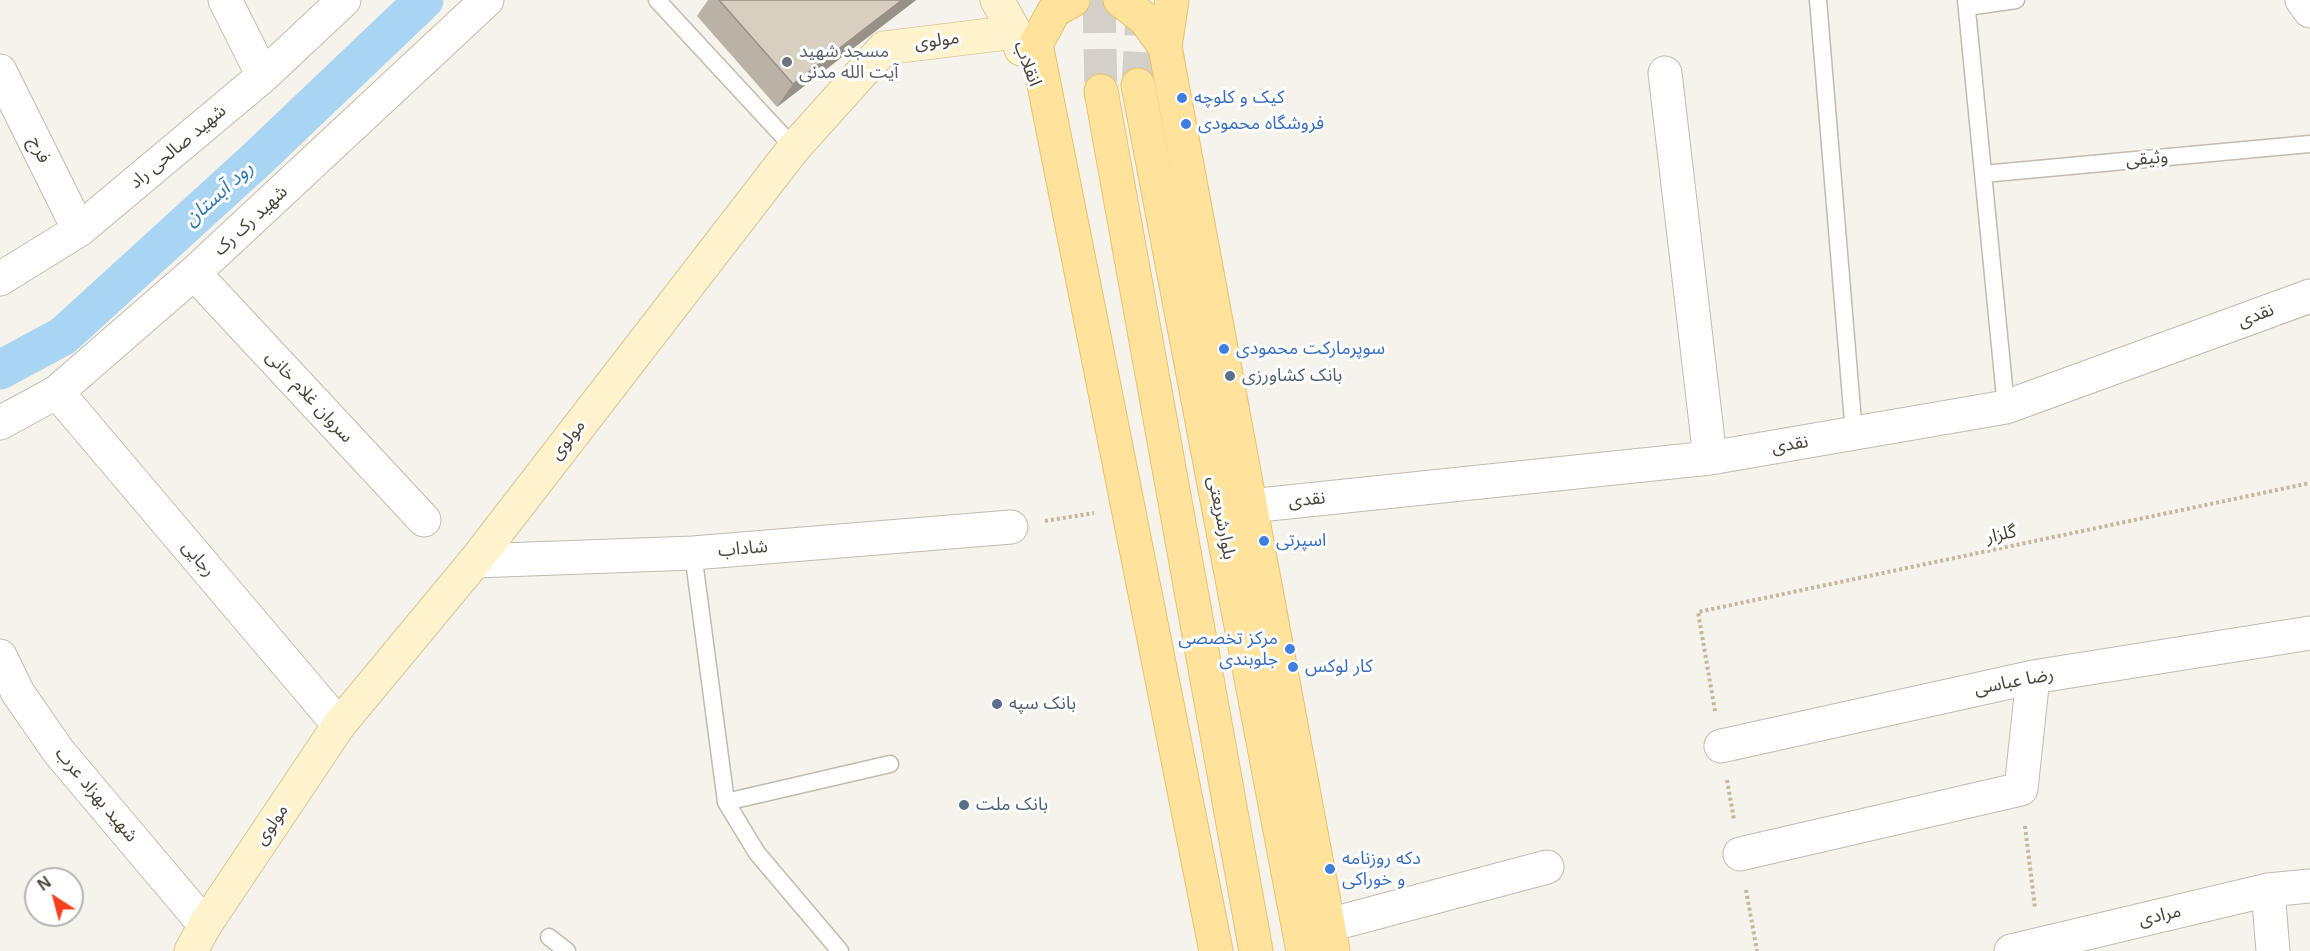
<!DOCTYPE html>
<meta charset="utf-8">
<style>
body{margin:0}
#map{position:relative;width:2310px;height:951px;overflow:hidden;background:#f6f3ec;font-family:Arial,sans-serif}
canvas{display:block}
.north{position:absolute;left:24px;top:867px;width:60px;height:60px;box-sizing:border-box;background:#fff;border:2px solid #b7b4b0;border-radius:50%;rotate:324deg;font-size:16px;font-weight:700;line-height:24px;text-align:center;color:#4b4439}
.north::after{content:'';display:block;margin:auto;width:21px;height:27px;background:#fc3f1d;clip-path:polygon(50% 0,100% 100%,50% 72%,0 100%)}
</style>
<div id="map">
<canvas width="2310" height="951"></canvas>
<div class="north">N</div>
</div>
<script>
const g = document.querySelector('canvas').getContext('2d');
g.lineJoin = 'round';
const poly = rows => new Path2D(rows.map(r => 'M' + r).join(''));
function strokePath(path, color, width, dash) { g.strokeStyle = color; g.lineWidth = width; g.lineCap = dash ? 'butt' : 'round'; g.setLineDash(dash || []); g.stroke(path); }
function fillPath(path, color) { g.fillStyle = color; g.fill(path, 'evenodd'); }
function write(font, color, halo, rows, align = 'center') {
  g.font = font + ' Arial,"Noto Sans Arabic",sans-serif'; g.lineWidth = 6; g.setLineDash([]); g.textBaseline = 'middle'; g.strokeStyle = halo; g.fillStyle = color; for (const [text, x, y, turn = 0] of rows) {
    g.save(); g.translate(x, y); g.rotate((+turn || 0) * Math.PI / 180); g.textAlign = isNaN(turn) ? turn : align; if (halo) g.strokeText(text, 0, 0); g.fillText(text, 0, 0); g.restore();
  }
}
strokePath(poly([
 [0,370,63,336,257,159,424,0]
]), '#a9d4f2', 39);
strokePath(poly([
 [1099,0,1101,91],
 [1138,85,1143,0]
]), '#d4d0c8', 33, [33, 16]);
const lane = poly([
 [657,0,794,148],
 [1818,0,1854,434],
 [1966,0,2006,407],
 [1967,7,2016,0],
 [1983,174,2310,144],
 [693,553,726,802,757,853,840,951],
 [726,802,890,764],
 [549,937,567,951]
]);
const street = poly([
 [225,0,263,76],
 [2302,0,2310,11],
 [0,71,79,230],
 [1665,73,1710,458],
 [194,273,424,520],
 [0,279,79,230,263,76,344,0],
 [57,392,339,725],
 [0,423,57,392,194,273,487,0],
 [1250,506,1710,458,2006,407,2310,296],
 [475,561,693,553,1011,527],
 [0,656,18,693,59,752,205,925],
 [1721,746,2033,677,2310,633],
 [1740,854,2021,789,2033,677],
 [2268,890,2273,951],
 [1329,925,1547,867],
 [2011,951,2268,890,2310,886]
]);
const secondary = poly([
 [997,0,1015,32,1021,49],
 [191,951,205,925,339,725,475,561,794,148,884,48,1015,32]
]);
const primary = poly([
 [1073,0,1054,11,1036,44,1216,951],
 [1120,0,1145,19,1165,47,1333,951],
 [1165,47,1172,0],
 [1138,85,1303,951],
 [1101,91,1256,951]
]);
strokePath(lane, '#c2bbae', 19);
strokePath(street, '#c2bbae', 35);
strokePath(secondary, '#d6c79b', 35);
strokePath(primary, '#e6c16a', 35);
strokePath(poly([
 [1045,521,1094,513],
 [1715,711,1698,612,2310,483],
 [1727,780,1734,820],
 [2025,826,2035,908],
 [1746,890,1757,951]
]), '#c4b79f', 4, [3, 3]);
strokePath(lane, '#fff', 16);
strokePath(street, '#fff', 33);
strokePath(secondary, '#fff3cd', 33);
strokePath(primary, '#ffe39c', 33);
fillPath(poly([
 [708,0,916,0,777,107,697,16]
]), '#bab2a6');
fillPath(poly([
 [902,0,916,0,777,107,793,84]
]), '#979187');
const building = poly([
 [719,0,902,0,793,84,719,0]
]);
fillPath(building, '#d8cfc1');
strokePath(building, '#979187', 1.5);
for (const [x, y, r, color] of [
 [787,62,6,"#6b7280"],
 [1182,98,6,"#3f7fe0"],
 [1186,124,6,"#3f7fe0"],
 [1224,349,6,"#3f7fe0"],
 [1230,376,6,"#5c6f8a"],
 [1264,541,6,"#3f7fe0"],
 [1290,649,6,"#3f7fe0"],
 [1293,667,6,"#3f7fe0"],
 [997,704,6,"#5c6f8a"],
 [964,805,6,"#5c6f8a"],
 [1330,869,6,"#3f7fe0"]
]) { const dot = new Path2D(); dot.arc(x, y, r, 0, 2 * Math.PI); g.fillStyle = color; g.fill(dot); strokePath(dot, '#fff', 2); }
write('18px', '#4b4439', '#fff', [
 ["مولوی",937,41,-7],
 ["انقلاب",1027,64,69],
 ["شهید صالحی راد",178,147,-40],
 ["فرج",39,150,64],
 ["وثیقی",2147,159,-5],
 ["شهید رک رک",251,221,-43],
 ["نقدی",2256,316,-21],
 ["سروان غلام خانی",309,397,47],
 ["مولوی",568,440,-52],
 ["نقدی",1790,445,-10],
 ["نقدی",1307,500,-6],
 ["بلوارشریعتی",1221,518,79],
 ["گلزار",2001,535,-12],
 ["شاداب",743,549,-5],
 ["رجایی",198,559,50],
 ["رضا عباسی",2014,682,-11],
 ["شهید بهزاد عرب",96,795,50],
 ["مولوی",272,825,-56],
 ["مرادی",2160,916,-13]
]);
write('18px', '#5b616d', '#fff', [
 ["مسجد شهید",799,52],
 ["آیت الله مدنی",799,73]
], 'left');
write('18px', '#366cbe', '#fff', [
 ["کیک و کلوچه",1194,98],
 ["فروشگاه محمودی",1198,124],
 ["سوپرمارکت محمودی",1236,349],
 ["اسپرتی",1276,541],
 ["مرکز تخصصی",1278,639,"right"],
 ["جلوبندی",1278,660,"right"],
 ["کار لوکس",1305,667],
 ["دکه روزنامه",1342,859],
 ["و خوراکی",1342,880]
], 'left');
write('18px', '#4e5e75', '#fff', [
 ["بانک کشاورزی",1242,376],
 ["بانک سپه",1009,704],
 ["بانک ملت",976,805]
], 'left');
write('italic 20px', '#2e7ab2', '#fff', [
 ["رود آبستان",219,194,-42]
]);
</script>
